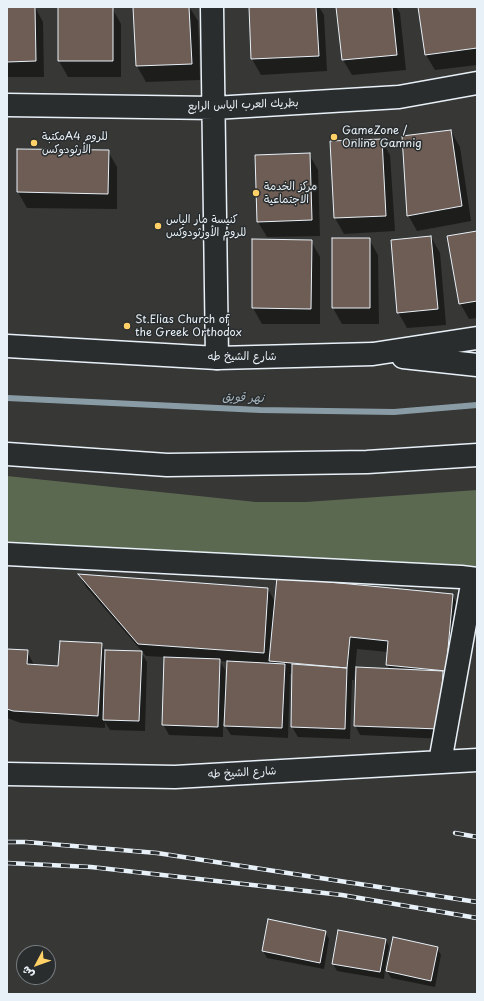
<!DOCTYPE html>
<meta charset="utf-8">
<style>
body{margin:0}
#map{position:relative;width:484px;height:1001px;overflow:hidden;background:#373736;font-family:"Playpen Sans","Playpen Sans Arabic",sans-serif}
canvas{display:block}
.frame{position:absolute;inset:0;border:8px solid #e8f1f8;pointer-events:none}
.north{position:absolute;left:16px;top:945px;width:40px;height:40px;box-sizing:border-box;background:#2a2d2e;border:1px solid #767b7f;border-radius:50%;rotate:229deg;font-size:11px;font-weight:700;line-height:16px;text-align:center;color:#e8f1f8}
.north::after{content:'';display:block;margin:auto;width:14px;height:18px;background:#ffd166;clip-path:polygon(50% 0,100% 100%,50% 72%,0 100%)}
</style>
<div id="map">
<canvas width="484" height="1001"></canvas>
<div class="frame"></div>
<div class="north">ش</div>
</div>
<script>
const g = document.querySelector('canvas').getContext('2d');
g.lineJoin = 'round';
function fillPath(path, color) { g.fillStyle = color; g.fill(path, 'evenodd'); }
const poly = rows => new Path2D(rows.map(r => 'M' + r).join(''));
function strokePath(path, color, width, dash) { g.strokeStyle = color; g.lineWidth = width; g.lineCap = dash ? 'butt' : 'round'; g.setLineDash(dash || []); g.stroke(path); }
function write(font, color, halo, rows, align = 'center') {
  g.font = font + ' "Playpen Sans","Playpen Sans Arabic",sans-serif'; g.lineWidth = 3; g.setLineDash([]); g.textBaseline = 'middle'; g.strokeStyle = halo; g.fillStyle = color; for (const [text, x, y, turn = 0] of rows) {
    g.save(); g.translate(x, y); g.rotate((+turn || 0) * Math.PI / 180); g.textAlign = isNaN(turn) ? turn : align; if (halo) g.strokeText(text, 0, 0); g.fillText(text, 0, 0); g.restore();
  }
}
fillPath(poly([
 [7,476,256,502,306,502,477,490,477,579,7,544]
]), '#5c6951');
fillPath(poly([
 [7,7,35,7,43,22,44,77,7,77],
 [144,7,197,7,190,8,198,21,200,80,146,82,137,66,134,8],
 [250,7,319,7,324,15,327,71,261,75,252,59],
 [337,7,396,7,400,13,406,70,352,75,343,60],
 [419,7,477,7,477,65,435,70,426,55],
 [59,8,112,8,121,24,121,77,68,77,59,61],
 [451,131,460,147,471,221,417,231,408,215],
 [381,140,390,155,395,231,344,234,335,218,331,142],
 [18,150,108,151,117,167,117,209,27,208,18,192],
 [309,154,318,170,320,236,267,237,258,222],
 [477,232,477,318,469,319,460,303],
 [431,237,440,253,446,325,407,328,398,312],
 [333,239,369,239,378,255,379,324,342,324,333,308],
 [311,241,320,257,320,324,262,324,253,308],
 [79,575,268,589,275,602,452,595,459,607,445,739,360,735,355,725,390,670,387,665,388,652,357,649,354,680,352,680,350,739,298,737,292,727,293,674,290,674,288,738,231,735,223,723,223,737,169,735,163,724,165,657,146,656,86,587],
 [220,661,228,662,227,685,225,685,225,670],
 [101,644,105,651,141,652,147,662,145,731,110,730,105,722,105,728,21,723,7,718,7,650,27,651,34,665,59,667],
 [325,932,329,939,324,969,267,958,263,951],
 [385,939,389,946,385,968,387,968,437,948,441,955,435,987,391,978,385,968,384,979,337,971,333,964]
]), '#0007');
strokePath(poly([
 [7,398,260,410,394,412,477,405]
]), '#899ca5', 6);
const building = poly([
 [7,7,35,7,36,61,7,62,7,7],
 [58,7,113,7,113,61,58,61,58,7],
 [133,7,189,7,192,64,136,66,133,7],
 [249,7,316,7,319,56,251,59,249,7],
 [336,7,392,7,397,55,342,60,336,7],
 [418,7,477,7,477,48,425,55,418,7],
 [451,130,462,206,407,216,402,136,451,130],
 [382,139,386,216,334,218,330,141,382,139],
 [17,149,109,150,108,194,17,192,17,149],
 [310,153,312,220,257,222,255,155,310,153],
 [477,231,477,301,459,304,447,236,477,231],
 [431,236,438,309,397,313,391,240,431,236],
 [332,238,370,238,370,308,332,308,332,238],
 [252,239,312,240,311,309,252,308,252,239],
 [78,574,268,588,264,653,138,644,78,574],
 [277,577,453,594,446,671,386,665,388,641,350,637,347,668,269,661,277,577],
 [60,641,102,643,98,716,13,711,7,709,7,649,28,650,27,664,58,666,60,641],
 [105,650,142,651,139,721,103,720,105,650],
 [164,657,220,659,218,727,162,725,164,657],
 [227,661,285,664,282,728,224,726,227,661],
 [292,664,347,668,345,729,291,727,292,664],
 [356,667,443,671,440,729,354,726,356,667],
 [268,919,326,931,320,963,262,951,268,919],
 [338,930,386,939,380,972,332,964,338,930],
 [393,937,438,947,431,981,386,971,393,937]
]);
fillPath(building, '#6d5d54');
strokePath(building, '#e8f1f8', 1);
const street = poly([
 [212,7,217,358],
 [7,105,214,108,399,97,477,83],
 [7,554,461,577,477,579],
 [440,762,473,579],
 [7,774,175,777,477,760]
]);
const secondary = poly([
 [7,346,217,358,373,354,477,338],
 [403,357,477,365],
 [7,454,167,465,367,462,477,455]
]);
strokePath(street, '#e8f1f8', 25);
strokePath(secondary, '#e8f1f8', 25);
strokePath(street, '#2a2d2e', 22);
strokePath(secondary, '#2a2d2e', 22);
const rail = poly([
 [455,833,477,837],
 [7,842,26,842,157,853,477,902],
 [7,863,91,867,342,895,477,918]
]);
strokePath(rail, '#e8f1f8', 4.5);
strokePath(rail, '#2a2d2e', 3, [9]);
for (const [x, y, r, color] of [
 [334,137,4,"#ffd166"],
 [34,143,4,"#ffd166"],
 [256,193,4,"#ffd166"],
 [158,226,4,"#ffd166"],
 [127,326,4,"#ffd166"]
]) { const dot = new Path2D(); dot.arc(x, y, r, 0, 2 * Math.PI); g.fillStyle = color; g.fill(dot); strokePath(dot, '#2a2d2e', 1.5); }
write('11px', '#e8f1f8', '#2a2d2e', [
 ["بطريك العرب الياس الرابع",243,105,-2],
 ["شارع الشيخ طه",242,357],
 ["شارع الشيخ طه",242,773,-3]
]);
write('11px', '#e8f1f8', '#2a2d2e', [
 ["GameZone /",342,131],
 ["Online Gamnig",342,144],
 ["مكتبةA4 للروم",42,137],
 ["الأرثودوكس",42,150],
 ["مركز الخدمة",264,187],
 ["الاجتماعية",264,200],
 ["كنيسة مار الياس",166,220],
 ["للروم الأورثودوكس",166,233],
 ["St.Elias Church of",135,320],
 ["the Greek Orthodox",135,333]
], 'left');
write('italic 12px', '#a9b8c1', '#2a2d2e', [
 ["نهر قويق",243,398,2]
]);
</script>
